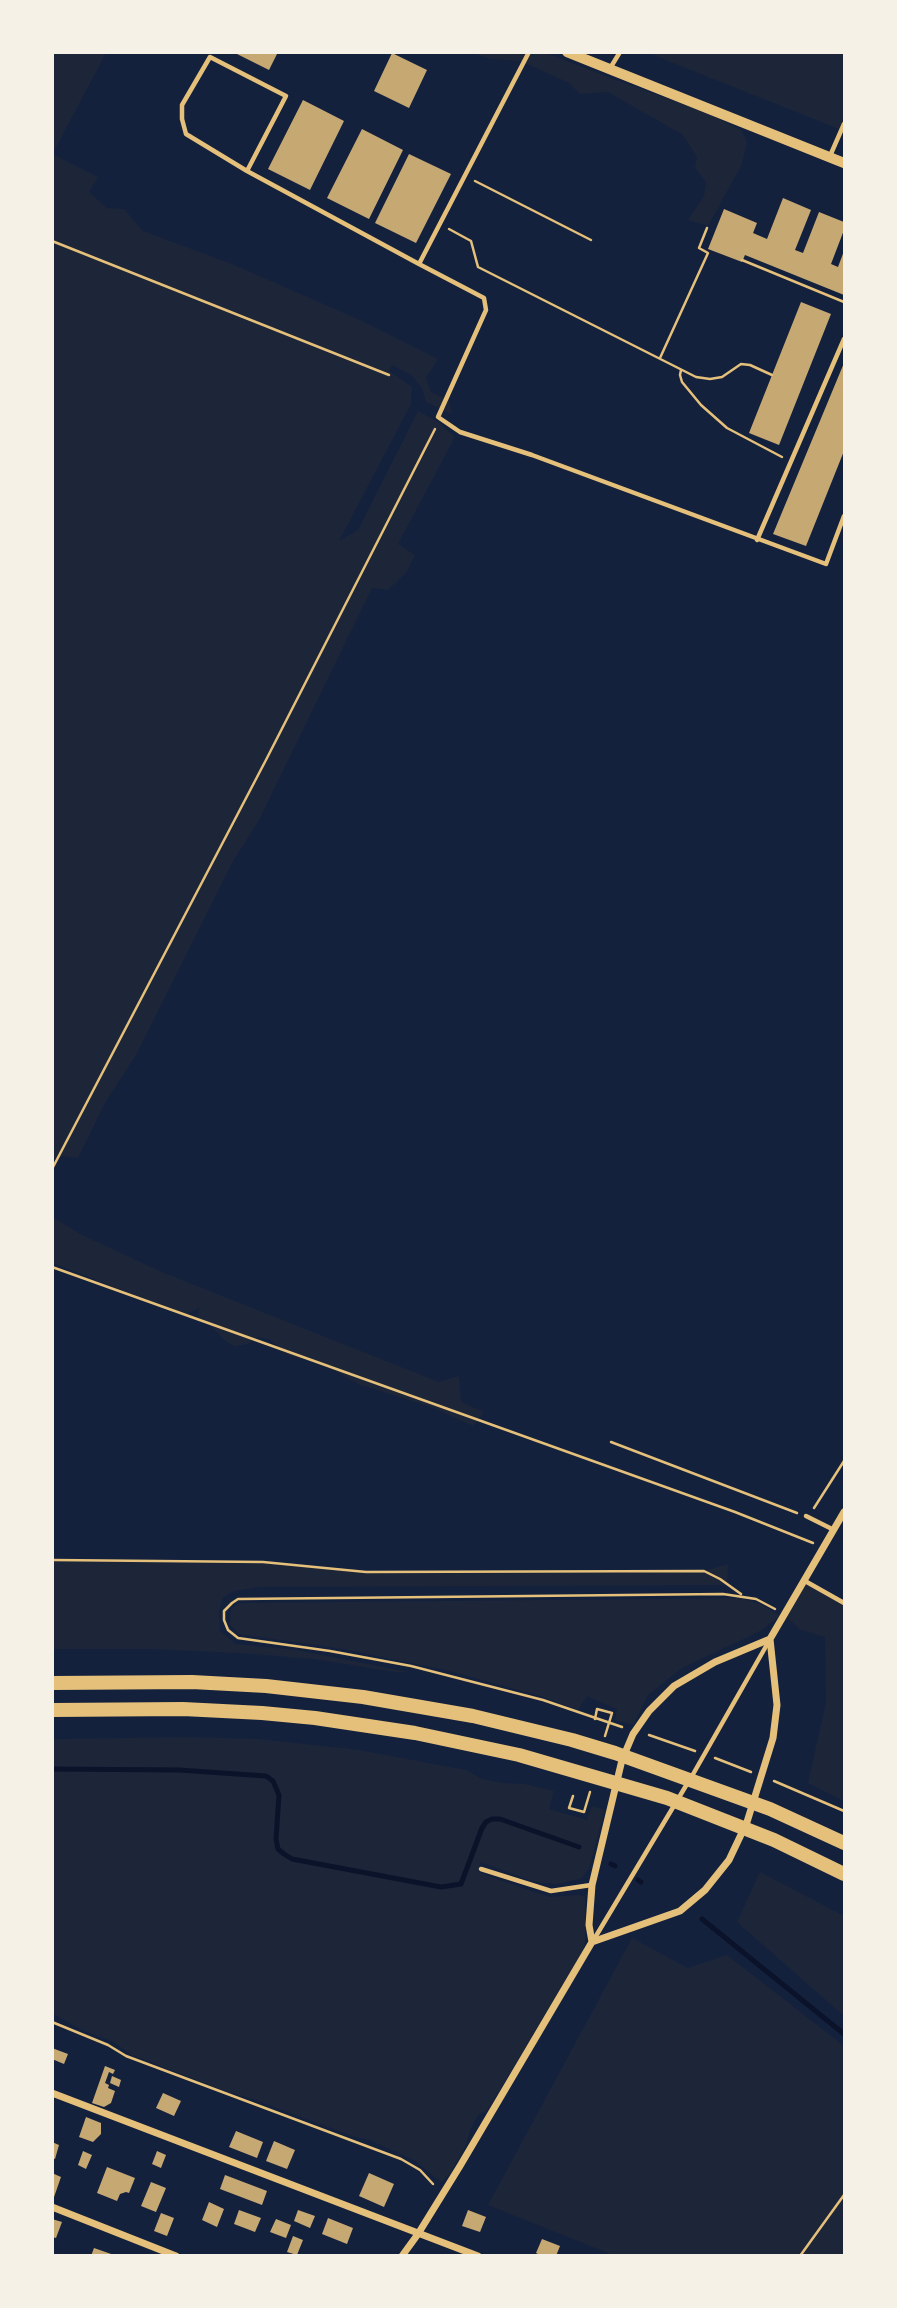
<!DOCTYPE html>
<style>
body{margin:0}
#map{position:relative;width:897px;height:2308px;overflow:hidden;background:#14213d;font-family:"Times New Roman",serif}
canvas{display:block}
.frame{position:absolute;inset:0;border:54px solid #f6f1e7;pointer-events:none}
</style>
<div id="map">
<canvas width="897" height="2308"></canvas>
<div class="frame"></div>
</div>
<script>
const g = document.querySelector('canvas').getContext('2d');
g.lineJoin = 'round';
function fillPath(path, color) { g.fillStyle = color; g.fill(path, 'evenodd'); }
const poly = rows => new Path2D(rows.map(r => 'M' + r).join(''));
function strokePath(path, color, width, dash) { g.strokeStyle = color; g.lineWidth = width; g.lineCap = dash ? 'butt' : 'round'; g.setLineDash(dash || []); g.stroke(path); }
fillPath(poly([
 [52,53,106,53,53,153,52,153],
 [473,53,546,53,608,77,710,114,742,131,747,142,741,166,708,226,688,220,704,196,706,182,695,168,697,157,683,135,608,92,580,94,569,83,521,61,490,59],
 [648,53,844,53,844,131],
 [52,154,98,177,89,192,107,208,124,209,143,231,232,264,360,320,438,359,426,378,431,392,450,401,451,414,426,402,422,388,411,375,392,365,389,371,412,387,411,404,339,541,358,530,418,411,440,423,455,437,398,544,415,555,406,573,388,590,372,588,259,820,232,863,136,1055,105,1103,78,1158,64,1156,53,1159],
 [52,1217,82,1235,164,1273,439,1382,459,1376,461,1402,484,1412,473,1426,431,1407,358,1384,323,1364,290,1356,269,1339,257,1337,248,1344,235,1346,225,1341,212,1327,198,1317,199,1308,183,1316,140,1297,53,1263],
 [52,1561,263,1562,366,1572,704,1571,728,1564,727,1585,259,1587,235,1591,223,1597,219,1611,220,1631,236,1644,297,1650,408,1672,395,1672,314,1659,239,1653,150,1649,53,1649],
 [805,1581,834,1600,844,1605,844,1801,808,1783,826,1702,825,1637,801,1630,784,1615],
 [741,1598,760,1604,780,1616,760,1631,682,1668,648,1695,633,1725,615,1720,617,1709,587,1696,578,1710,540,1696,446,1670,343,1649,239,1634,230,1624,231,1609,239,1603],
 [189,1737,259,1739,359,1750,466,1770,482,1779,503,1783,525,1784,554,1791,549,1809,587,1820,592,1806,605,1810,589,1868,582,1878,557,1884,543,1883,526,1879,481,1862,478,1872,528,1890,550,1897,579,1895,585,1897,585,1941,583,1951,492,2103,486,2111,478,2115,471,2128,466,2145,450,2174,441,2182,414,2160,369,2140,355,2137,250,2098,228,2092,132,2055,112,2041,84,2031,53,2014,53,1739],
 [760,1872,844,1916,844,2016,737,1922],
 [632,1938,688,1968,727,1955,844,2046,844,2255,613,2255,488,2205]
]), '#1d2539');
strokePath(poly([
 [52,1769,179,1770,266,1776,273,1781,279,1795,276,1839,278,1849,284,1854,292,1859,441,1887,461,1884,482,1828,486,1822,492,1819,500,1819,579,1847],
 [611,1864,615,1866],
 [638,1880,641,1882],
 [702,1919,844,2034]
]), '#0b132b', 5);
fillPath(poly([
 [233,52,278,52,269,70],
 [392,53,427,70,409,108,374,91],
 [303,100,344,121,310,190,268,169],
 [362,129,403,150,369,219,327,198],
 [409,154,451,174,416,243,375,223],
 [783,198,811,210,795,250,803,253,819,212,844,222,844,230,831,264,838,267,844,251,844,295,745,255,742,262,708,249,724,209,757,223,753,233,767,239],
 [801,302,831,314,779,445,749,433],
 [844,363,844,451,806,546,773,534],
 [52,2048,68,2054,64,2064,52,2059],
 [105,2066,115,2070,113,2074,109,2072,105,2083,109,2085,108,2088,115,2091,111,2103,104,2107,92,2103],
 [112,2076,121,2080,119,2087,110,2083],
 [163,2093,181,2101,174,2116,156,2108],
 [86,2117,101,2123,101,2134,93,2142,79,2137],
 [236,2131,263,2142,257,2158,229,2147],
 [274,2141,295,2150,287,2169,266,2161],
 [52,2142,59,2145,55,2159,52,2158],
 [83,2151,92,2155,86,2169,78,2165],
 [157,2151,166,2155,161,2168,152,2164],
 [107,2167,135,2178,129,2193,126,2192,120,2194,117,2201,97,2193],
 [52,2173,61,2177,53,2200,52,2199],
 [369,2173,394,2184,384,2207,359,2196],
 [225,2175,267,2191,262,2205,220,2189],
 [151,2182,166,2188,156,2212,141,2206],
 [209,2202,224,2209,217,2227,202,2220],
 [239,2210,261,2218,255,2232,234,2224],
 [298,2210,315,2216,310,2228,294,2221],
 [468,2210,486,2217,480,2232,462,2226],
 [161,2213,174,2218,167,2236,154,2231],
 [328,2218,353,2228,347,2244,322,2234],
 [52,2219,62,2222,56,2238,52,2237],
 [276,2219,291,2225,286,2238,270,2232],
 [293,2236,303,2240,297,2255,287,2252],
 [542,2239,560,2246,556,2256,542,2256,536,2253],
 [94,2248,114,2255,114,2256,91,2256]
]), '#c6a872');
strokePath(poly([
 [475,181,591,240],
 [449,229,471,241,478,267,696,377,710,379,722,377,741,364,750,365,772,375],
 [52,241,389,375],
 [742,260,844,302],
 [660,358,708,253,699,248,707,228],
 [681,370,680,375,682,382,701,405,727,428,782,457],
 [52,1169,267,758,435,429],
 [52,1267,735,1512,813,1543],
 [611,1442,797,1513],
 [814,1508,844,1461],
 [52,1560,263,1562,366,1572,704,1571,720,1579,741,1594],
 [595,1719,597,1709,612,1713,605,1736],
 [622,1727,543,1700,411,1666,330,1651,238,1638,228,1630,224,1620,224,1611,232,1603,238,1599,723,1594,756,1599,775,1609],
 [649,1735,695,1751],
 [715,1758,751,1772],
 [774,1781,844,1811],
 [573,1796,569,1808,584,1812,590,1792],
 [52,2022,108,2045,126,2056,401,2159,420,2170,433,2184],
 [800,2256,844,2195]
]), '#e5c07b', 2.5);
strokePath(poly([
 [529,52,419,264,484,298,486,310,438,417,460,432,532,455,826,564,844,516],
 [609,70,620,52],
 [830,156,844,124],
 [247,171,286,96,210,57,182,105,182,119,186,134,247,171,419,264],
 [757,540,844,339],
 [806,1516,834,1530],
 [805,1581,844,1603],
 [692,1776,769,1641],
 [481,1869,551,1891,591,1885],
 [593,1941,687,1784]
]), '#e5c07b', 4.5);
strokePath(poly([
 [592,1942,589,1925,592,1885,622,1760,633,1734,649,1711,674,1686,715,1662,770,1639,844,1512],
 [52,2093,478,2256],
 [52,2207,176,2256],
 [402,2256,418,2234,460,2166,592,1942,680,1911,705,1890,729,1860,747,1822,773,1738,777,1705,770,1639]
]), '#e5c07b', 7);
strokePath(poly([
 [567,52,844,163]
]), '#e5c07b', 10);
strokePath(poly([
 [52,1683,192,1682,266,1686,363,1697,473,1716,572,1740,615,1753,770,1809,844,1843],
 [52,1710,183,1709,262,1713,315,1718,415,1733,519,1755,667,1798,774,1840,844,1874]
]), '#e5c07b', 14);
</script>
